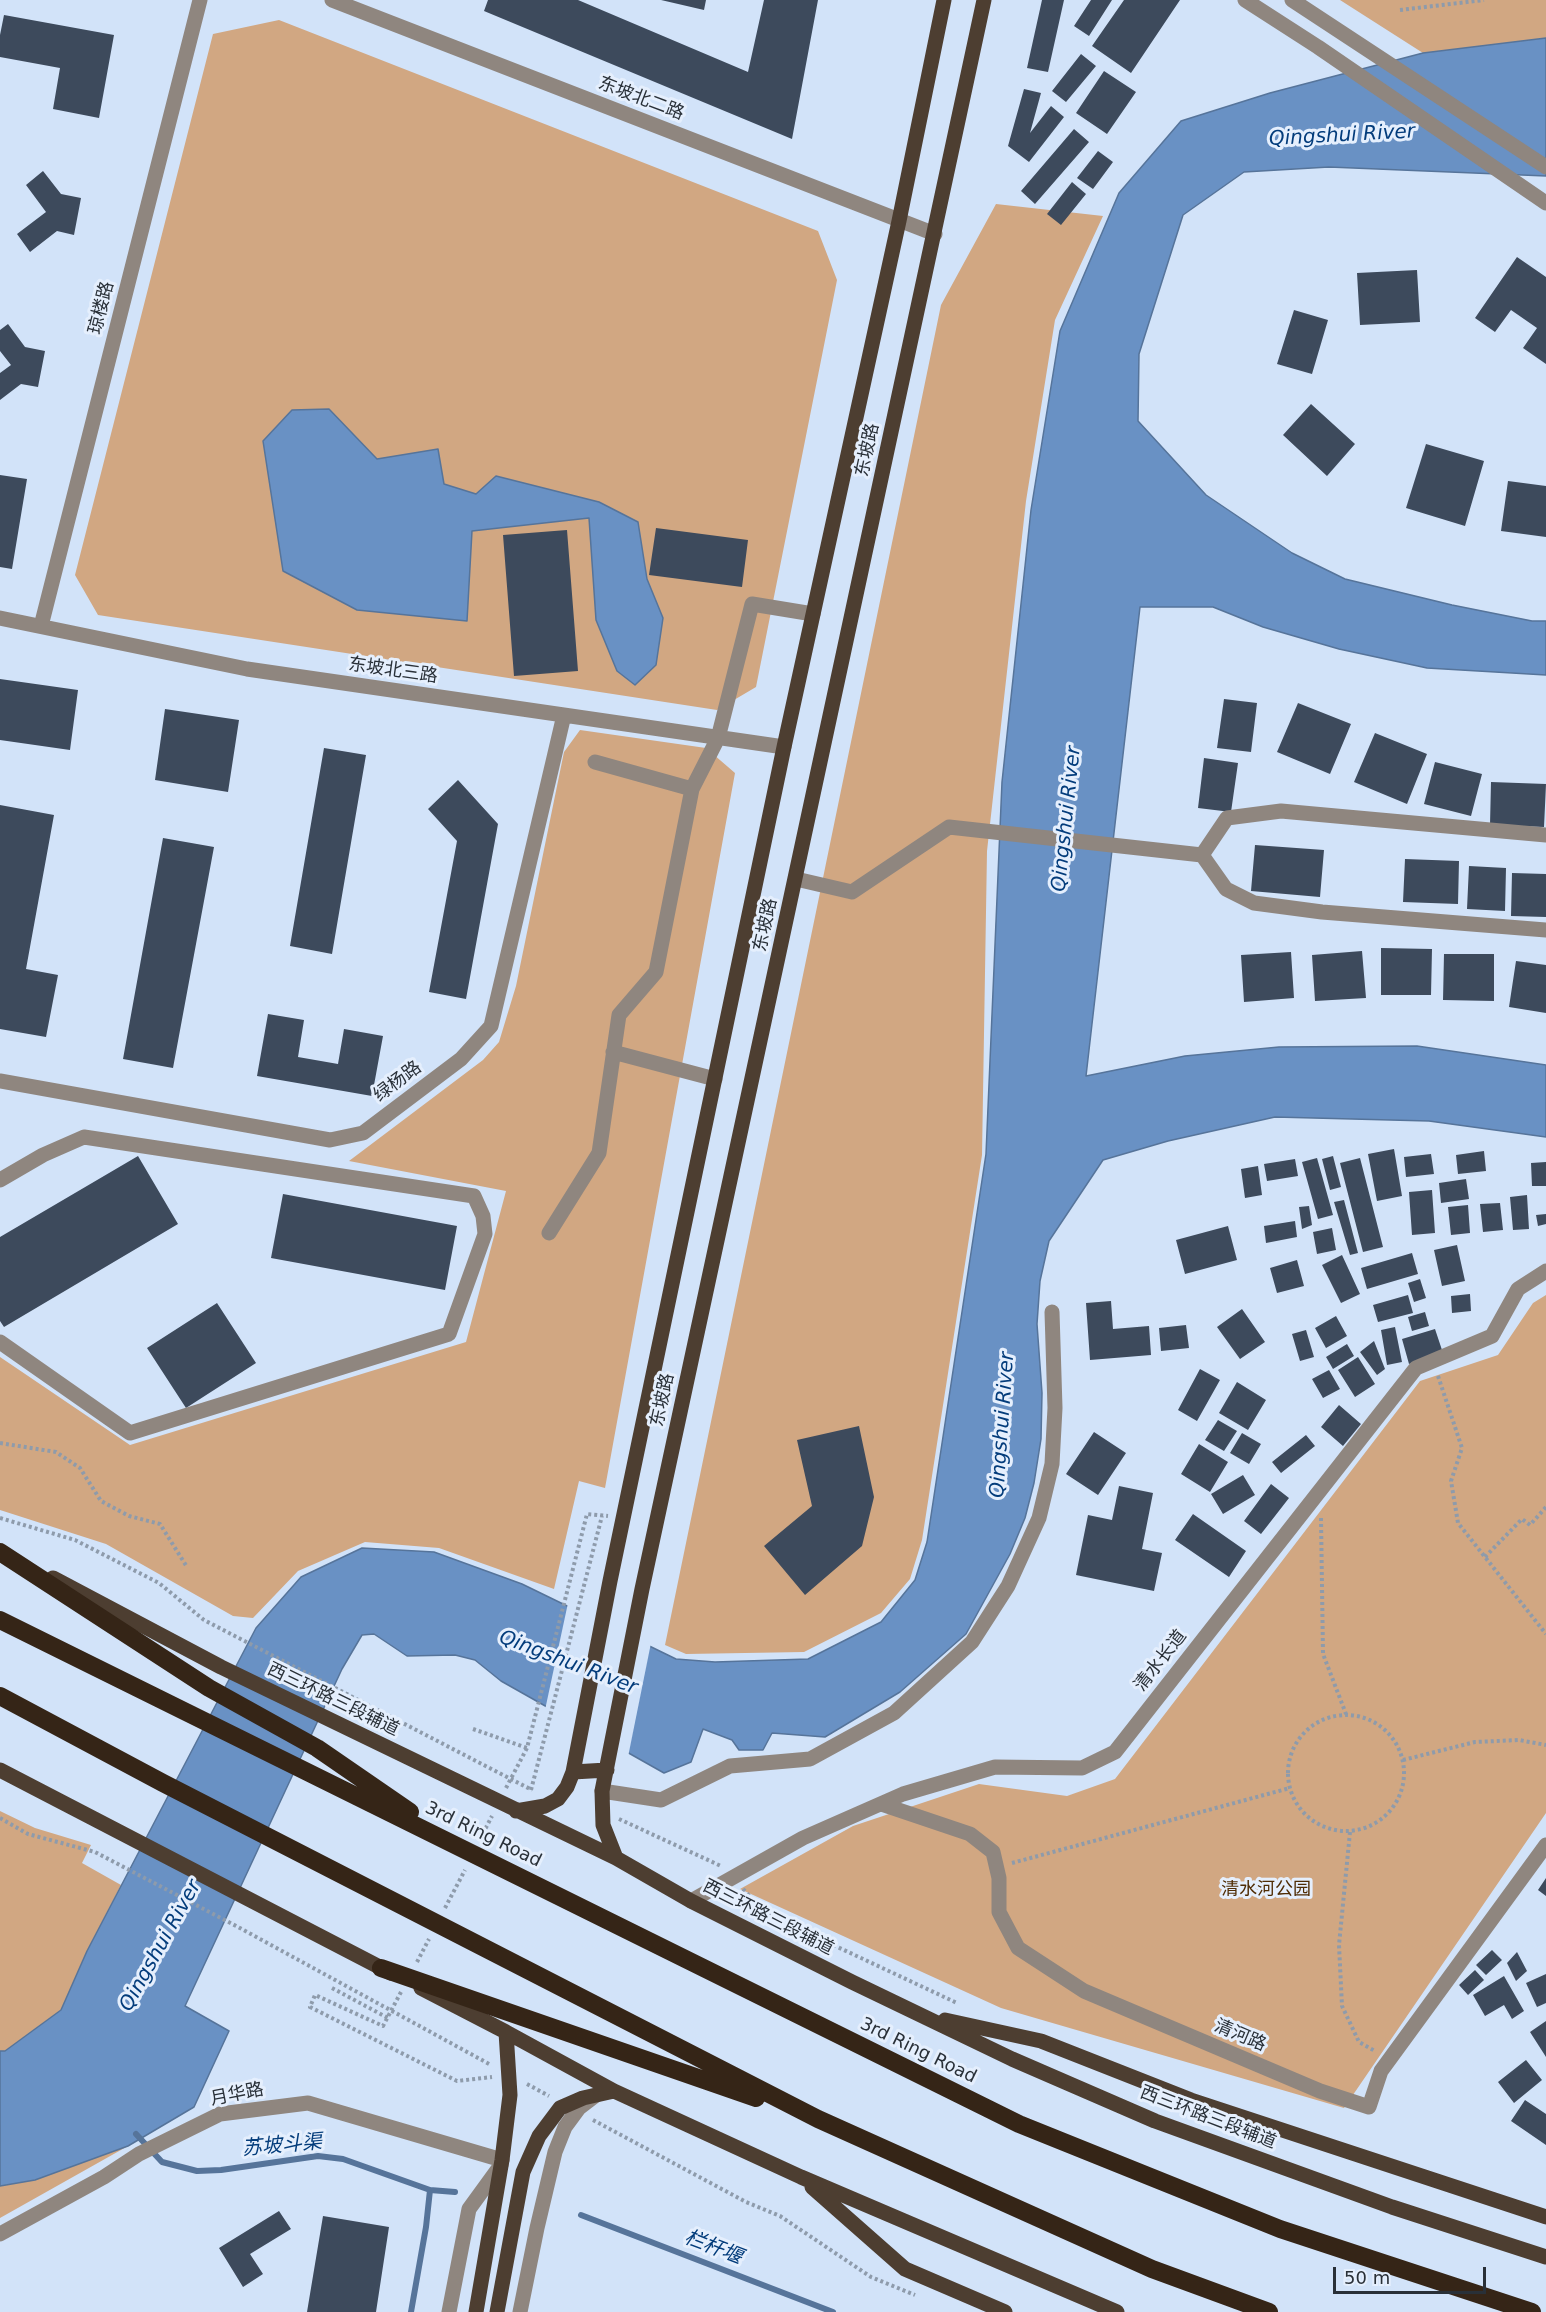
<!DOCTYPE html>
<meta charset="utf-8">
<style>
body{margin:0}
#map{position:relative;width:1546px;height:2312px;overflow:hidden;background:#d2e3f9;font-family:"DejaVu Sans",sans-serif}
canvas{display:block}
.scale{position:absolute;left:1333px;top:2267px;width:153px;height:27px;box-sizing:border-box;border:3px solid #293038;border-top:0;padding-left:8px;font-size:18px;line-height:21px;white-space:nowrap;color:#293038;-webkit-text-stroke:4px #e5effd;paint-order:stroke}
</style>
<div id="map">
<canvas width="1546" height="2312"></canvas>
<div class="scale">50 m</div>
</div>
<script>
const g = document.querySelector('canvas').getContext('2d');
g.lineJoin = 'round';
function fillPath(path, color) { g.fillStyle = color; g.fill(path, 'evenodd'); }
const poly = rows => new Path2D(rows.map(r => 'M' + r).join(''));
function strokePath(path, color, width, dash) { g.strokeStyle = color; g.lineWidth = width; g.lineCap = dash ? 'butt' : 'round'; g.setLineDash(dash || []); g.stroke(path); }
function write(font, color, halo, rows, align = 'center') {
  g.font = font + ' "DejaVu Sans","Noto Sans SC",sans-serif'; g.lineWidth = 6; g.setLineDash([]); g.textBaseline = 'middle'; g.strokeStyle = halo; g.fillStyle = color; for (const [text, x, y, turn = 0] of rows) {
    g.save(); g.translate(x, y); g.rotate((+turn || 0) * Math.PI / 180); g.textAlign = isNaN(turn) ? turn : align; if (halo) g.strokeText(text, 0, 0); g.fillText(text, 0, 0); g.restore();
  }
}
fillPath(poly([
 [1340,0,1546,0,1546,38,1423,53],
 [279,20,818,231,837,280,756,687,717,710,98,615,75,575,213,34],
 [996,204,1103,216,1055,320,1026,501,987,851,982,1155,922,1540,910,1579,881,1613,804,1652,686,1654,665,1645,941,305],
 [580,730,706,748,735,773,605,1488,579,1481,554,1589,439,1548,365,1542,298,1571,253,1618,233,1616,106,1544,0,1510,0,1357,130,1445,466,1342,506,1191,349,1161,483,1060,499,1042,516,986,564,752],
 [1546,1295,1546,1813,1344,2108,1001,2008,740,1889,853,1826,979,1784,1067,1796,1115,1779,1420,1381,1498,1355,1533,1303],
 [0,1811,35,1828,91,1845,82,1863,121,1885,87,1951,61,2010,5,2051,0,2051],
 [128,2146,0,2218,0,2186,35,2180]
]), '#d1a782');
const water = poly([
 [1546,38,1546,176,1329,167,1244,172,1183,215,1139,354,1138,421,1206,495,1292,553,1345,579,1452,605,1532,621,1546,621,1546,675,1427,668,1339,649,1263,627,1213,607,1140,607,1086,1076,1185,1056,1279,1047,1417,1046,1546,1065,1546,1137,1429,1121,1275,1117,1168,1141,1103,1160,1049,1241,1040,1281,1037,1324,1042,1393,1041,1439,1034,1483,1025,1518,1010,1554,966,1634,900,1692,825,1737,772,1733,763,1750,739,1750,732,1740,703,1729,691,1762,664,1773,501,1681,475,1660,455,1655,407,1656,374,1634,362,1635,342,1669,185,2006,229,2031,194,2107,128,2146,35,2180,0,2186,0,2051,5,2051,61,2010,87,1951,256,1628,301,1577,362,1548,434,1552,522,1584,676,1659,715,1662,808,1659,881,1622,915,1580,927,1542,986,1154,1002,782,1031,510,1060,331,1119,193,1181,121,1270,93,1423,53,1546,38],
 [329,409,377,459,438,449,444,484,476,494,496,476,599,502,638,522,647,579,663,618,656,665,635,685,617,671,596,620,589,518,472,531,467,621,357,610,283,571,263,441,292,410,329,409]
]);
fillPath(water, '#6991c4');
strokePath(water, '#56749a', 1.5);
fillPath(poly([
 [568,1603,651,1643,628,1757,545,1710]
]), '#d2e3f9');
strokePath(poly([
 [136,2134,162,2162,197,2171,221,2170,318,2156,343,2159,430,2190,426,2227,411,2312],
 [430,2190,455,2192],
 [581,2215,833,2312]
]), '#56749a', 6);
fillPath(poly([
 [488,0,578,0,748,72,764,0,818,0,792,139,484,11],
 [661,0,706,0,704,10],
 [1042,0,1064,0,1048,72,1027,68],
 [1091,0,1112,0,1089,36,1074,26],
 [1124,0,1180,0,1131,73,1092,46],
 [4,15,114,35,99,118,53,109,60,68,0,57,0,35],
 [1081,54,1096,66,1066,102,1052,91],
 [1104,71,1136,92,1107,134,1076,113],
 [1024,89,1041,93,1030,133,1051,106,1064,117,1029,162,1008,146],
 [1074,129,1089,142,1035,204,1021,191],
 [1098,151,1113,162,1093,189,1077,178],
 [43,171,61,194,81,198,74,235,57,231,30,252,17,234,46,212,26,185],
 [1072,182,1086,194,1061,225,1047,214],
 [1517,257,1546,277,1546,364,1523,348,1537,328,1511,310,1495,332,1475,318],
 [1417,270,1420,322,1360,325,1357,273],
 [1294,310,1328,320,1312,374,1277,364],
 [8,324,25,347,45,351,38,387,21,384,0,400,0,373,11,365,0,351,0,330],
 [1311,404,1355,444,1327,476,1283,435],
 [1426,444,1484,461,1465,526,1406,508],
 [0,475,27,479,12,569,0,567],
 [1508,481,1546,486,1546,537,1501,531],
 [656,528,748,540,742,587,649,575],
 [567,530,578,671,514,676,503,535],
 [0,679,78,690,70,750,0,740],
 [1224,699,1257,703,1251,752,1217,748],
 [1298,703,1351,724,1330,774,1277,752],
 [165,709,239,720,228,792,155,780],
 [1375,733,1427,754,1407,804,1354,782],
 [324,748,366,755,332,954,290,946],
 [1204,758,1238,763,1231,812,1198,808],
 [1435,762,1482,774,1471,816,1424,804],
 [458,780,498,824,466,999,429,992,457,841,428,809],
 [1491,782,1546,784,1544,827,1490,825],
 [0,805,54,815,26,969,58,975,46,1037,0,1029],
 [163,838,214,847,173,1068,123,1059],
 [1255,845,1324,850,1320,897,1251,891],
 [1405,859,1459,861,1458,904,1403,902],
 [1469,866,1506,868,1505,911,1467,909],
 [1512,873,1546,874,1546,917,1511,916],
 [1381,948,1432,949,1431,995,1381,995],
 [1362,951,1366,998,1315,1001,1312,955],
 [1291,952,1294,998,1244,1002,1241,955],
 [1444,954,1494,954,1494,1001,1443,1000],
 [1516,961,1546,965,1546,1013,1509,1007],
 [268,1014,304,1020,298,1057,338,1064,344,1029,383,1036,372,1096,257,1076],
 [1394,1149,1402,1196,1377,1201,1368,1154],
 [1484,1151,1486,1171,1458,1174,1456,1155],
 [1431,1154,1434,1174,1406,1177,1404,1157],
 [138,1156,178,1224,4,1327,0,1321,0,1237],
 [1333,1156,1341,1187,1330,1190,1322,1159],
 [1317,1158,1333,1215,1318,1219,1302,1162],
 [1360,1158,1383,1247,1363,1252,1340,1163],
 [1295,1159,1298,1176,1267,1181,1264,1164],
 [1546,1162,1546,1186,1532,1186,1531,1163],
 [1258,1166,1262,1195,1245,1198,1241,1169],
 [1466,1179,1469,1199,1441,1203,1439,1183],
 [1432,1190,1435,1233,1412,1235,1409,1192],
 [283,1194,457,1226,445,1290,271,1258],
 [1527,1195,1529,1229,1513,1230,1510,1197],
 [1344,1200,1358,1253,1350,1255,1334,1202],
 [1500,1203,1503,1230,1483,1232,1480,1204],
 [1468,1205,1470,1233,1451,1235,1448,1207],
 [1309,1206,1312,1225,1302,1229,1299,1207],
 [1546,1214,1546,1224,1538,1226,1536,1215],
 [1295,1221,1297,1237,1266,1243,1264,1226],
 [1228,1226,1237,1260,1185,1274,1176,1240],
 [1332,1228,1336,1250,1317,1254,1313,1232],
 [1457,1245,1465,1281,1442,1286,1434,1250],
 [1412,1253,1418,1274,1367,1289,1361,1268],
 [1342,1255,1360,1294,1341,1303,1322,1265],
 [1297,1260,1304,1286,1277,1293,1270,1268],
 [1420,1279,1426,1298,1414,1302,1408,1283],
 [1470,1294,1471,1311,1452,1313,1451,1296],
 [1408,1295,1413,1313,1378,1322,1373,1305],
 [1111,1301,1113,1329,1149,1326,1151,1355,1090,1360,1086,1303],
 [217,1303,256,1363,186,1408,147,1348],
 [1242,1309,1265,1342,1240,1359,1217,1327],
 [1425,1312,1429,1326,1412,1331,1408,1317],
 [1336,1316,1347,1336,1326,1348,1315,1328],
 [1186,1325,1189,1348,1161,1351,1159,1328],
 [1395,1327,1402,1362,1387,1365,1381,1330],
 [1435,1329,1443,1353,1409,1364,1402,1339],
 [1306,1330,1314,1357,1300,1361,1292,1334],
 [1374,1341,1385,1369,1377,1375,1360,1352],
 [1347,1344,1354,1356,1333,1369,1326,1357],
 [1358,1357,1375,1384,1355,1397,1338,1370],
 [1200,1369,1220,1380,1197,1421,1178,1410],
 [1329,1370,1340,1389,1323,1398,1312,1379],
 [1237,1382,1266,1400,1248,1430,1219,1413],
 [1339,1405,1361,1424,1343,1446,1321,1427],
 [1218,1420,1237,1431,1224,1451,1205,1440],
 [859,1426,874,1497,862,1546,805,1595,764,1546,812,1506,797,1440],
 [1094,1432,1126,1453,1098,1495,1066,1474],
 [1242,1433,1261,1444,1249,1464,1230,1453],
 [1306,1435,1315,1446,1281,1473,1272,1462],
 [1199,1444,1228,1462,1210,1492,1181,1474],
 [1243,1475,1255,1495,1223,1514,1211,1494],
 [1271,1484,1289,1498,1261,1534,1244,1521],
 [1119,1486,1153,1493,1142,1549,1162,1553,1154,1591,1076,1575,1088,1515,1112,1520],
 [1193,1514,1246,1551,1229,1577,1175,1540],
 [1546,1878,1546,1896,1538,1890],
 [1492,1950,1502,1960,1486,1975,1476,1965],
 [1517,1952,1527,1971,1516,1981,1507,1963],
 [1475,1970,1484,1980,1468,1995,1459,1985],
 [1546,1974,1546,2003,1537,2007,1526,1983],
 [1504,1976,1524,2011,1512,2019,1504,2005,1485,2016,1473,1995],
 [1546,2021,1546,2057,1530,2032],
 [1526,2060,1542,2080,1514,2103,1498,2082],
 [1525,2100,1546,2114,1546,2145,1511,2121],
 [279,2211,291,2229,250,2254,263,2274,243,2287,219,2248],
 [323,2216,389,2227,376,2312,307,2312]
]), '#3d4a5c');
strokePath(poly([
 [1400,10,1484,0],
 [1438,1376,1462,1448,1451,1481,1458,1523,1546,1634],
 [0,1443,56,1452,80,1468,101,1501,129,1516,160,1524,187,1567],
 [0,1518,75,1540,159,1583,204,1620,532,1790],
 [1321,1518,1323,1654,1346,1714],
 [1485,1557,1522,1519,1530,1525,1546,1507],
 '1288 1773a58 58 0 1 1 116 0a58 58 0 1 1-116 0Z',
 [473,1729,527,1748],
 [1403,1760,1475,1742,1519,1740,1546,1745],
 [506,1788,527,1748,587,1514,608,1516],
 [531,1790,602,1516],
 [0,1818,28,1834,95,1852,238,1927,491,2065],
 [619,1819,721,1866],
 [1350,1832,1339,1945,1342,2006,1359,2042,1375,2051],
 [480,1839,492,1816],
 [1012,1863,1290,1788],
 [743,1889,765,1913,957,2003],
 [445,1908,465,1870],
 [417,1962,429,1939],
 [332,1988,388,2018],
 [401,1992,383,2026,315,1995,310,2007,457,2081,492,2077],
 [527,2084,549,2096],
 [593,2120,746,2202,780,2216,871,2277,915,2295]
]), '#8e9bab', 4, [3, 3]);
strokePath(poly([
 [332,0,935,234],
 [1245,0,1318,47,1546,203],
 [1292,0,1546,167],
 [0,618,247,669,784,747],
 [41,626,200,0],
 [595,762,692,789],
 [1202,855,1227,818,1281,811,1546,835],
 [796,879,852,892,949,827,1202,855,1226,889,1254,903,1322,912,1546,930],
 [613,1052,715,1079],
 [0,1081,330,1140,363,1133,461,1059,491,1026,564,715],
 [0,1180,43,1155,84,1137,474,1196,483,1216,485,1234,449,1334,130,1433,0,1342],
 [549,1233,599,1153,619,1015,656,972,692,789,718,738,752,604,813,614],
 [602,1791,661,1800,730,1766,810,1759,894,1713,972,1642,1008,1586,1039,1518,1052,1464,1055,1408,1052,1312],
 [881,1804,970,1834,993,1852,999,1878,999,1912,1018,1948,1084,1991,1320,2091,1369,2107,1381,2071,1546,1845],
 [691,1901,803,1838,903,1794,995,1767,1082,1768,1115,1752,1416,1368,1492,1336,1518,1289,1546,1271],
 [0,2234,104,2177,139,2154,220,2114,308,2103,502,2160],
 [449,2312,469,2209,501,2165],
 [520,2312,537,2228,555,2152,565,2127,579,2108,596,2095]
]), '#8f867f', 15);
strokePath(poly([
 [53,1578,221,1667,616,1858,691,1901,852,1982,1012,2059,1155,2121,1392,2207,1546,2257],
 [0,1770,391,1973],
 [573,1772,607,1770],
 [516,1811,545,1806,558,1799,567,1787,573,1772,610,1581,784,747,899,221,944,0],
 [616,1858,603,1825,602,1791,642,1589,984,0],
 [421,1988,506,2032,614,2091,801,2177,1117,2312],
 [945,2020,1041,2041,1191,2100,1546,2217],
 [812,2187,905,2269,1005,2312],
 [476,2312,502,2160,510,2095,506,2032],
 [497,2312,523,2172,539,2136,560,2108,583,2098,614,2091]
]), '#4d3e31', 15);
strokePath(poly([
 [0,1552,209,1688,317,1748,410,1812],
 [0,1620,1019,2124,1280,2229,1532,2312],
 [0,1696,163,1783,818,2119,1152,2269,1269,2312],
 [381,1968,756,2098]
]), '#352517', 18);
write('18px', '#293038', '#e5effd', [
 ["东坡北二路",641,99,21],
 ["琼楼路",102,308,-76],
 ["东坡路",868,450,-78],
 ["东坡北三路",393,671,8],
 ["东坡路",766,925,-78],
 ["绿杨路",398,1082,-37],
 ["东坡路",663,1400,-78],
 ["清水长道",1161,1661,-52],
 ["西三环路三段辅道",333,1700,26],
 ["3rd Ring Road",483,1835,26],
 ["西三环路三段辅道",768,1918,27],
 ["清河路",1240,2036,23],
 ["3rd Ring Road",918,2051,26],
 ["月华路",237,2095,-11],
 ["西三环路三段辅道",1208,2118,21]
]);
write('18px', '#4f2c04', '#e5effd', [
 ["清水河公园",1266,1890]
]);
write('italic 20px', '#033c7b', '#e5effd', [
 ["Qingshui River",1342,136,-3],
 ["Qingshui River",1067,819,-84],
 ["Qingshui River",1003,1425,-86],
 ["Qingshui River",568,1663,21],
 ["Qingshui River",161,1946,-61],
 ["苏坡斗渠",282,2146,-5],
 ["栏杆堰",713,2248,21]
]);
</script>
